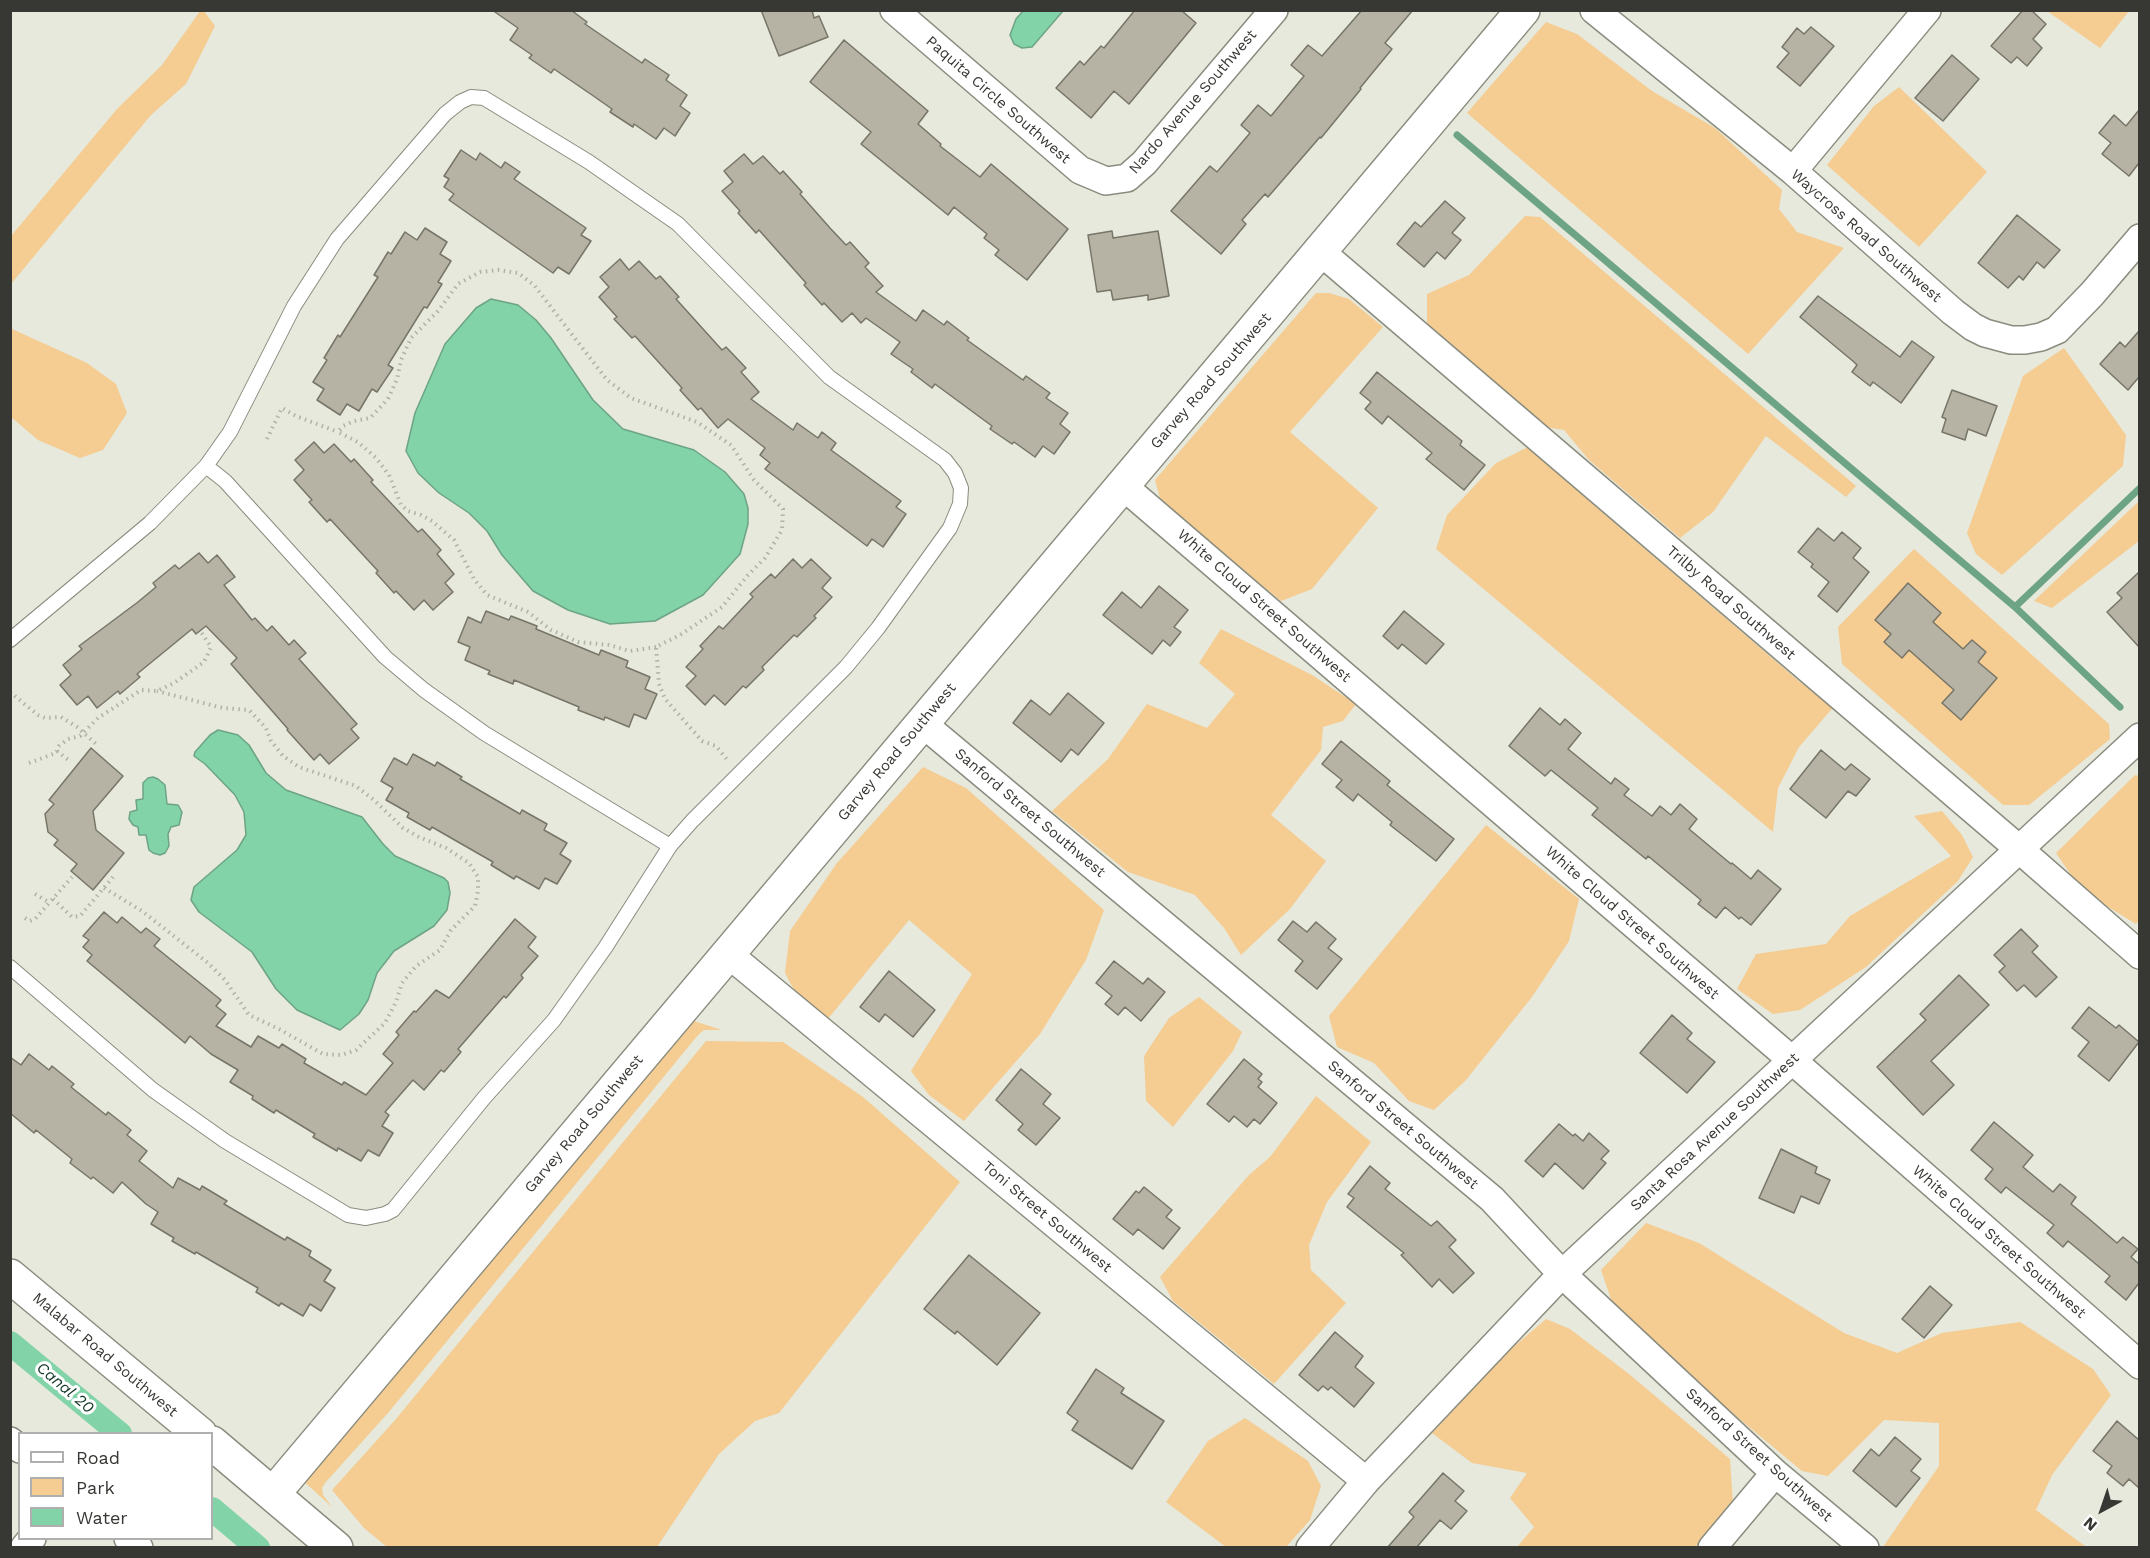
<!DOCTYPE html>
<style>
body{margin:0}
#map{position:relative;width:2150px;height:1558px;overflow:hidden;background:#e6e9db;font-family:"Work Sans",sans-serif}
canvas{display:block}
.frame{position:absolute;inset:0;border:12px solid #373833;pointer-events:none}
.legend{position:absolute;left:18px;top:1432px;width:195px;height:108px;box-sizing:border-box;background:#fff;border:2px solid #afafad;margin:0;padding:8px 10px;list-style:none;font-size:18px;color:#373833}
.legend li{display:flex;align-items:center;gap:12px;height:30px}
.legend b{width:30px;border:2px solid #afafad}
.north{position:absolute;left:2072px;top:1480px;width:60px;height:60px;-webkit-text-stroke:4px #fff;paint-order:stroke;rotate:220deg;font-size:16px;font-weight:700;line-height:24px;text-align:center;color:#373833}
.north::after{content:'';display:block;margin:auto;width:21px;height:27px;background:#373833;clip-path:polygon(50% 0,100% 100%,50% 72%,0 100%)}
</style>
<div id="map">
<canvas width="2150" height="1558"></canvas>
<div class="frame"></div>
<ul class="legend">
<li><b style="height:8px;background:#fff"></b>Road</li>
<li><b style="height:16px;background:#f5cc92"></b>Park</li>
<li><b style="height:16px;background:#83d3a8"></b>Water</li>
</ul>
<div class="north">N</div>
</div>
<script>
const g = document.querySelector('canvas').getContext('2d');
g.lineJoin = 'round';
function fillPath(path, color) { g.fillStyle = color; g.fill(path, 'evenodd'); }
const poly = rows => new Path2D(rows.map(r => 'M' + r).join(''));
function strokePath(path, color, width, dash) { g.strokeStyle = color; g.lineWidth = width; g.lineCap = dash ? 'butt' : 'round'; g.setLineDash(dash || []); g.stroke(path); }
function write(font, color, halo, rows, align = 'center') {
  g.font = font + ' "Work Sans",sans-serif'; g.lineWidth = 6; g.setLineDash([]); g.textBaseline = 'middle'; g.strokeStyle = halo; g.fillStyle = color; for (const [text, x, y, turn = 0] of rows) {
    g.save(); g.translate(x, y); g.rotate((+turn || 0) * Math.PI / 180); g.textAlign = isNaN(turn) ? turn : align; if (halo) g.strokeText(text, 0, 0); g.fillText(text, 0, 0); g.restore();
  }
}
fillPath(poly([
 [200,11,204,11,215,26,186,84,151,115,11,284,11,236,117,109,162,65],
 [2047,11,2129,11,2100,48],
 [1546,22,1577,34,1652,91,1715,128,1782,190,1779,209,1797,232,1844,248,1748,354,1467,113],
 [1899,87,1987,172,1919,247,1827,165,1874,106],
 [1525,216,1540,217,1856,486,1846,497,1766,436,1713,512,1680,538,1589,460,1564,430,1539,426,1427,329,1427,294,1469,275],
 [1316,293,1329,293,1349,299,1383,327,1290,432,1378,508,1312,589,1281,601,1161,502,1155,480],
 [10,327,12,329,87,363,116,384,127,413,103,450,80,458,38,440,11,417],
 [2064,348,2126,435,2123,466,2002,575,1976,554,1967,533,2023,376],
 [1530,446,1595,506,1801,683,1837,703,1799,747,1778,788,1773,832,1436,549,1447,515,1496,463],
 [2139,501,2139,541,2052,608,2034,601],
 [1914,549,2109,724,2110,739,2029,805,2003,805,1842,664,1838,627],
 [1221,629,1312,675,1356,704,1343,721,1323,727,1321,750,1271,815,1326,861,1290,909,1241,955,1224,928,1195,895,1128,872,1052,811,1108,759,1147,704,1207,728,1235,694,1199,663],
 [923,767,966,788,1104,910,1086,960,1040,1034,964,1121,929,1095,911,1071,972,974,909,920,827,1020,800,1001,785,973,790,931,837,863],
 [2135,775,2139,776,2140,919,2136,924,2082,891,2056,853],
 [1942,811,1962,835,1973,857,1958,881,1866,967,1800,1010,1773,1014,1737,989,1756,954,1826,944,1850,916,1951,856,1914,816],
 [1486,825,1579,899,1569,941,1532,997,1466,1080,1434,1110,1409,1101,1374,1063,1337,1047,1329,1016],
 [1199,997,1242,1032,1233,1051,1173,1127,1146,1101,1144,1056,1169,1018],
 [691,1020,722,1030,704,1030,698,1035,388,1413,325,1483,322,1488,323,1495,332,1507,301,1479],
 [706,1041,783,1042,863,1097,960,1182,779,1413,755,1421,719,1454,657,1547,387,1547,364,1528,332,1490,396,1419],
 [1316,1096,1371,1142,1327,1202,1309,1245,1311,1270,1346,1303,1274,1384,1173,1301,1160,1277,1249,1175,1270,1157],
 [1646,1223,1699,1243,1844,1333,1897,1353,1942,1333,2020,1322,2093,1369,2111,1395,2052,1475,2036,1510,2085,1546,2084,1548,1883,1547,1939,1466,1939,1423,1884,1420,1828,1476,1802,1471,1689,1377,1613,1305,1601,1270],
 [1546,1319,1570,1329,1629,1374,1730,1459,1733,1504,1695,1547,1517,1547,1534,1527,1510,1498,1527,1473,1472,1463,1432,1433,1504,1355],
 [1245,1418,1308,1461,1321,1486,1310,1520,1286,1547,1226,1547,1166,1502,1208,1441]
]), '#f5cc92');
const water = poly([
 [1023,11,1023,10,1063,11,1032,47,1022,48,1014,44,1010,35,1016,19,1023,11],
 [491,299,518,305,536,320,551,338,593,400,623,429,694,450,725,472,744,494,748,508,748,524,740,554,703,595,655,621,610,624,568,610,533,591,502,555,487,531,469,513,439,493,418,473,406,451,415,413,445,344,476,308,491,299],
 [218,730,238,735,249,745,266,773,286,790,362,817,383,844,395,856,444,878,448,882,450,893,447,910,434,926,394,951,377,973,368,1000,359,1014,340,1030,297,1010,276,989,252,952,199,912,191,900,194,887,237,850,246,835,244,812,235,795,205,764,194,756,195,752,210,735,218,730],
 [153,777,158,779,165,785,167,804,178,805,182,812,179,825,171,827,168,834,169,846,165,853,160,855,153,853,149,850,146,835,139,835,138,827,133,825,129,819,130,812,137,810,136,800,143,799,143,783,148,778,153,777]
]);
fillPath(water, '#83d3a8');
strokePath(water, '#6ca485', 1.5);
strokePath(poly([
 [1457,135,2015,607,2120,707],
 [2015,607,2140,488]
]), '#6ca485', 7);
strokePath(poly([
 [10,1343,120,1434],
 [212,1509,258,1548]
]), '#83d3a8', 24);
const building = poly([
 [492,10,571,10,587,22,585,24,642,63,645,59,669,75,666,80,687,95,680,106,690,113,675,136,664,128,656,139,634,124,633,127,610,112,612,109,592,95,554,69,551,73,529,58,532,55,510,40,518,28,492,10],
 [761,10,812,10,814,18,819,16,828,37,779,56,761,10],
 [1135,10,1181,10,1196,23,1129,104,1114,91,1091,118,1056,88,1080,61,1084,65,1101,46,1104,48,1135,10],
 [1362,10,1413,10,1385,43,1392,49,1360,88,1361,89,1321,138,1320,137,1268,197,1265,194,1242,220,1246,224,1221,254,1171,211,1210,166,1217,172,1250,133,1241,125,1258,105,1271,116,1304,76,1291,65,1308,45,1322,56,1362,10],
 [2023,10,2031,10,2046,24,2033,39,2042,48,2027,66,2017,57,2011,63,1991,46,2023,10],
 [1811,27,1834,46,1800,86,1777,67,1789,53,1782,47,1797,28,1804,34,1811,27],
 [844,40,928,111,918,124,941,144,940,146,980,177,991,164,1068,229,1027,280,995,255,999,250,984,238,987,234,954,207,948,215,861,144,871,132,810,82,844,40],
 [1952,55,1979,79,1943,121,1915,98,1952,55],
 [2139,110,2139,163,2129,176,2102,154,2111,143,2099,133,2114,115,2126,126,2139,110],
 [461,150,476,160,480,153,501,168,505,162,520,172,514,179,586,228,581,235,591,241,569,274,558,267,553,273,449,200,454,194,444,187,449,179,444,176,461,150],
 [744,154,753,164,763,156,780,174,783,171,802,192,800,194,830,228,846,245,850,242,869,263,865,267,883,286,876,292,916,321,923,310,944,325,947,321,969,338,967,340,1023,380,1026,376,1050,393,1046,398,1068,413,1060,424,1070,432,1054,454,1043,446,1035,457,1014,442,1012,444,990,429,992,426,935,384,932,388,911,372,913,369,891,354,900,342,866,318,861,323,852,313,842,322,824,303,822,305,804,285,806,283,759,230,756,233,738,213,740,211,722,191,733,182,724,171,744,154],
 [1445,201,1465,218,1452,233,1461,240,1445,259,1437,252,1424,267,1397,244,1415,222,1421,227,1445,201],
 [2017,215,2060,250,2044,268,2037,262,2023,280,2019,276,2008,288,1978,263,2017,215],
 [425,228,447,242,440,254,451,261,438,282,442,284,427,308,424,307,388,365,393,368,377,392,372,389,359,411,347,404,340,415,317,400,324,389,313,382,327,360,324,358,338,335,340,337,378,277,374,275,388,252,391,254,405,232,417,240,425,228],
 [1112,231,1113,238,1158,231,1169,296,1148,300,1148,295,1113,300,1111,290,1097,292,1088,235,1112,231],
 [620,259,629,270,639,261,656,279,660,276,679,297,676,299,722,350,726,347,746,368,741,372,759,392,751,399,793,430,797,423,818,438,822,432,836,443,831,450,901,501,896,507,906,514,883,547,872,539,867,546,765,469,770,463,760,455,765,448,728,419,718,428,701,408,698,410,680,390,682,388,635,336,632,338,614,319,617,317,599,297,609,287,600,277,620,259],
 [1818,296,1900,357,1912,341,1934,357,1901,403,1873,382,1870,386,1852,372,1857,365,1854,362,1800,317,1818,296],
 [2139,331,2139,377,2128,390,2100,364,2120,342,2125,347,2139,331],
 [1377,372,1462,441,1460,445,1485,465,1464,490,1426,459,1432,453,1388,416,1382,424,1365,409,1371,402,1360,393,1377,372],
 [1952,390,1997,406,1986,436,1968,429,1965,440,1942,432,1946,419,1942,417,1952,390],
 [314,442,324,453,334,444,351,462,354,459,373,480,371,482,418,532,422,529,441,550,437,554,454,574,445,583,453,592,433,610,424,600,414,610,396,591,394,593,376,573,378,571,330,519,327,522,309,502,312,500,294,480,304,470,295,460,314,442],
 [1818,528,1834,541,1842,532,1861,548,1853,558,1869,572,1837,612,1818,596,1829,582,1811,567,1813,564,1798,552,1818,528],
 [199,553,208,563,217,555,235,577,224,585,252,620,255,618,267,631,272,626,289,645,294,640,306,653,299,659,357,724,351,729,359,738,329,764,320,754,314,760,287,730,288,729,231,664,237,658,206,626,196,634,192,629,137,674,140,677,120,694,118,691,97,708,88,696,77,705,60,685,71,675,63,665,82,649,79,646,138,602,156,587,153,583,175,565,179,569,199,553],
 [793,559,802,568,811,559,831,578,822,588,832,597,814,616,816,618,797,637,794,635,762,667,764,670,746,688,743,686,725,705,714,695,705,705,686,686,696,676,686,667,703,649,700,646,719,626,723,629,753,597,750,594,771,574,775,578,793,559],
 [2139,572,2139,647,2107,612,2122,598,2117,593,2139,572],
 [1908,583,1941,613,1933,622,1963,649,1972,640,1986,652,1978,662,1997,678,1961,720,1942,703,1954,690,1909,650,1902,658,1884,642,1891,634,1875,620,1908,583],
 [1159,586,1188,610,1174,627,1181,632,1170,646,1163,640,1152,654,1103,615,1122,592,1141,608,1159,586],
 [486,611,509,620,511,616,537,626,536,629,599,655,601,650,628,661,626,667,650,677,645,689,657,694,646,719,634,714,629,727,605,717,604,720,578,710,579,707,514,680,513,684,488,674,490,671,465,660,470,647,458,642,468,617,481,623,486,611],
 [1404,611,1444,644,1426,664,1402,644,1398,649,1383,636,1404,611],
 [1068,693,1104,723,1078,755,1071,749,1061,762,1013,723,1031,700,1050,715,1068,693],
 [1540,708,1560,725,1565,719,1581,733,1568,749,1611,784,1615,778,1629,789,1624,795,1652,816,1660,806,1671,815,1680,804,1697,819,1689,829,1731,864,1732,863,1751,879,1758,870,1781,889,1751,925,1741,917,1739,919,1725,907,1716,918,1698,904,1701,900,1648,856,1646,859,1592,815,1598,808,1551,770,1545,776,1509,746,1540,708],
 [1341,741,1390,781,1387,785,1454,839,1436,861,1390,825,1392,822,1358,794,1353,801,1336,787,1342,780,1322,764,1341,741],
 [91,748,123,776,93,811,96,830,124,853,93,890,71,871,77,864,54,845,58,840,48,832,45,814,54,804,49,800,91,748],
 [1821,750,1845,770,1851,764,1870,779,1856,796,1848,791,1826,818,1790,789,1821,750],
 [413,754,435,766,437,762,462,777,460,779,520,814,522,810,547,824,544,830,567,843,560,854,571,861,557,884,545,878,539,889,516,876,514,879,491,865,493,862,432,827,430,830,407,817,409,813,386,800,393,788,381,781,394,758,407,765,413,754],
 [104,912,117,923,122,917,141,933,146,928,160,939,154,946,221,1000,216,1006,226,1014,216,1026,251,1047,258,1036,279,1048,282,1044,306,1059,304,1063,342,1085,344,1082,366,1095,393,1063,383,1054,399,1035,396,1032,414,1011,416,1012,436,990,449,998,515,919,536,937,528,947,538,956,521,975,523,978,506,998,504,996,458,1049,461,1052,444,1072,441,1070,424,1090,413,1080,385,1112,389,1115,382,1126,393,1133,379,1156,368,1150,361,1161,338,1148,337,1151,313,1137,315,1134,276,1110,274,1113,252,1099,253,1096,230,1082,238,1070,211,1054,190,1036,185,1043,87,961,92,955,83,947,89,940,83,936,104,912],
 [1293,921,1307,932,1316,922,1336,939,1328,948,1342,959,1317,989,1295,971,1303,961,1278,940,1293,921],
 [2021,929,2038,946,2032,952,2057,977,2036,997,2024,985,2017,991,1999,972,2005,966,1994,955,2021,929],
 [1114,961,1143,984,1148,978,1165,992,1141,1021,1125,1007,1118,1015,1105,1004,1112,996,1096,983,1114,961],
 [889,971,935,1010,913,1037,885,1014,879,1022,860,1007,889,971],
 [1959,975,1989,1005,1931,1061,1954,1085,1923,1115,1877,1067,1926,1020,1920,1014,1959,975],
 [2089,1007,2116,1028,2119,1025,2139,1042,2109,1081,2078,1056,2089,1042,2072,1028,2089,1007],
 [1672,1015,1692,1033,1687,1039,1715,1062,1687,1093,1640,1053,1672,1015],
 [29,1054,49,1070,52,1066,74,1084,71,1087,106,1115,108,1112,131,1130,127,1135,147,1151,139,1161,173,1188,178,1178,200,1190,202,1186,227,1201,224,1204,285,1240,287,1237,311,1251,309,1256,331,1270,324,1281,335,1288,321,1311,310,1304,303,1316,281,1303,279,1306,256,1292,258,1288,196,1252,195,1254,172,1241,174,1238,151,1224,158,1212,146,1204,122,1182,113,1193,93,1177,91,1179,70,1163,72,1159,36,1130,34,1133,10,1113,10,1057,21,1065,29,1054],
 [1244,1059,1262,1074,1258,1079,1262,1082,1258,1087,1277,1103,1260,1124,1254,1119,1247,1127,1234,1116,1229,1122,1207,1104,1244,1059],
 [1021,1069,1051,1094,1043,1104,1060,1118,1036,1145,1018,1130,1023,1124,996,1100,1021,1069],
 [1994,1122,2033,1155,2023,1167,2053,1192,2060,1184,2076,1197,2071,1204,2088,1218,2117,1243,2123,1237,2138,1249,2131,1257,2139,1264,2139,1283,2126,1300,2105,1282,2110,1276,2068,1241,2063,1247,2047,1233,2054,1225,2006,1187,2001,1193,1985,1179,1993,1169,1971,1150,1994,1122],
 [1559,1124,1573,1136,1575,1134,1583,1141,1589,1133,1609,1151,1601,1159,1606,1163,1583,1189,1555,1163,1543,1177,1525,1161,1559,1124],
 [1781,1149,1817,1167,1815,1173,1830,1180,1819,1204,1801,1196,1794,1213,1759,1198,1781,1149],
 [1370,1166,1390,1183,1385,1189,1431,1226,1437,1221,1456,1240,1449,1247,1474,1273,1453,1293,1439,1279,1432,1287,1401,1255,1404,1253,1347,1207,1354,1198,1348,1194,1370,1166],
 [1144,1187,1172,1210,1166,1217,1180,1228,1163,1249,1138,1229,1133,1235,1113,1219,1136,1191,1139,1193,1144,1187],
 [969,1255,1040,1313,997,1365,957,1331,955,1334,924,1309,969,1255],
 [1930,1286,1952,1305,1924,1338,1902,1319,1930,1286],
 [1335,1332,1363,1356,1355,1367,1374,1383,1354,1407,1331,1387,1328,1390,1323,1386,1318,1391,1299,1375,1335,1332],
 [1096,1369,1124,1388,1121,1393,1164,1421,1132,1469,1072,1430,1078,1421,1067,1413,1096,1369],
 [2117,1421,2139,1440,2139,1488,2129,1479,2123,1486,2107,1473,2112,1466,2093,1451,2117,1421],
 [1895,1437,1921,1459,1911,1471,1920,1478,1896,1507,1853,1471,1871,1449,1879,1456,1895,1437],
 [1443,1473,1464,1491,1455,1501,1467,1511,1451,1529,1440,1520,1416,1548,1387,1548,1414,1517,1409,1512,1443,1473]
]);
fillPath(building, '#b6b3a5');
strokePath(building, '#777568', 1.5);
const lane = poly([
 [206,466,225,481,385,657,424,690,484,733,670,846],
 [10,640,150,523,206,466,230,432,294,306,337,239,445,114,460,102,471,97,484,98,589,162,678,224,829,377,945,460,955,473,961,488,960,504,950,528,878,628,846,667,692,821,670,846,605,948,554,1020,484,1098,393,1210,385,1214,366,1218,348,1215,225,1141,153,1090,10,967]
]);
const street = poly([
 [894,10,1080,170,1106,181,1127,178,1144,163,1274,10],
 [1594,10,1793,171,1953,312,1973,327,1985,333,2011,340,2025,340,2041,337,2057,330,2092,294,2140,238],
 [1793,171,1927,10],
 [1321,252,2019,849,2140,955],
 [1122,485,1793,1061,2140,1365],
 [922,723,1492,1199,1562,1274,1775,1473,1865,1548],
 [727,953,1366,1481],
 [10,1441,20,1449],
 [128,1538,139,1548],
 [24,1548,32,1538],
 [1310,1548,1366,1481,1562,1274,2140,737],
 [1712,1548,1775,1473]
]);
const secondary = poly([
 [10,1276,200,1434],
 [212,1443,336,1548],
 [273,1494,1523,10]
]);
strokePath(lane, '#898c7f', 16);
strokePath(street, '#898c7f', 30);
strokePath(secondary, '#898c7f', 36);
strokePath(poly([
 [267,439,282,408,296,416,338,432],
 [656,647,630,651,609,645,578,642,551,630,528,612,487,595,474,579,454,540,432,521,421,515,408,511,401,505,389,475,376,458,358,442,338,432,343,426,354,421,370,418,388,399,397,379,401,360,411,338,438,311,458,284,480,272,499,270,518,273,534,285,607,380,631,398,697,422,731,445,754,480,783,509,782,530,765,558,748,575,722,607,680,635,656,647,659,684,665,699,702,741,716,746,729,762],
 [10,692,38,715,45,718,61,717,77,727,96,744],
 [57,751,71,762],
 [29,763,56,753,59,746,68,739,80,736,98,718,141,690,157,691,174,683,204,662,211,647,201,632],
 [104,888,142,911,208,963,225,980,249,1015,279,1029,323,1054,342,1055,356,1050,385,1023,396,1002,402,983,416,966,440,950,451,930,475,906,478,891,478,877,469,863,446,848,419,837,403,828,375,801,356,786,299,767,283,756,271,741,266,728,249,710,223,708,157,691],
 [35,894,50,903],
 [53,899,72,917,80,916,113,877],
 [25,918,30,921,35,919,72,877]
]), '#b0b2a7', 4, [1.5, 4.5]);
strokePath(lane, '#fff', 14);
strokePath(street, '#fff', 27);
strokePath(secondary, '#fff', 33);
write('15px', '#373833', '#fff', [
 ["Paquita Circle Southwest",998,100,41],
 ["Nardo Avenue Southwest",1193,102,-49],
 ["Waycross Road Southwest",1866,236,41],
 ["Garvey Road Southwest",1211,381,-49],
 ["Trilby Road Southwest",1731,603,41],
 ["White Cloud Street Southwest",1264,606,41],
 ["Garvey Road Southwest",897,752,-50],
 ["Sanford Street Southwest",1030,813,40],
 ["White Cloud Street Southwest",1632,923,41],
 ["Garvey Road Southwest",584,1124,-50],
 ["Sanford Street Southwest",1403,1125,40],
 ["Santa Rosa Avenue Southwest",1715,1132,-43],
 ["Toni Street Southwest",1047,1217,40],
 ["White Cloud Street Southwest",1999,1242,41],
 ["Malabar Road Southwest",105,1355,40],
 ["Sanford Street Southwest",1759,1455,42]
]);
write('italic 16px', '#143726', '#fff', [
 ["Canal 20",65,1388,40]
]);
</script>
